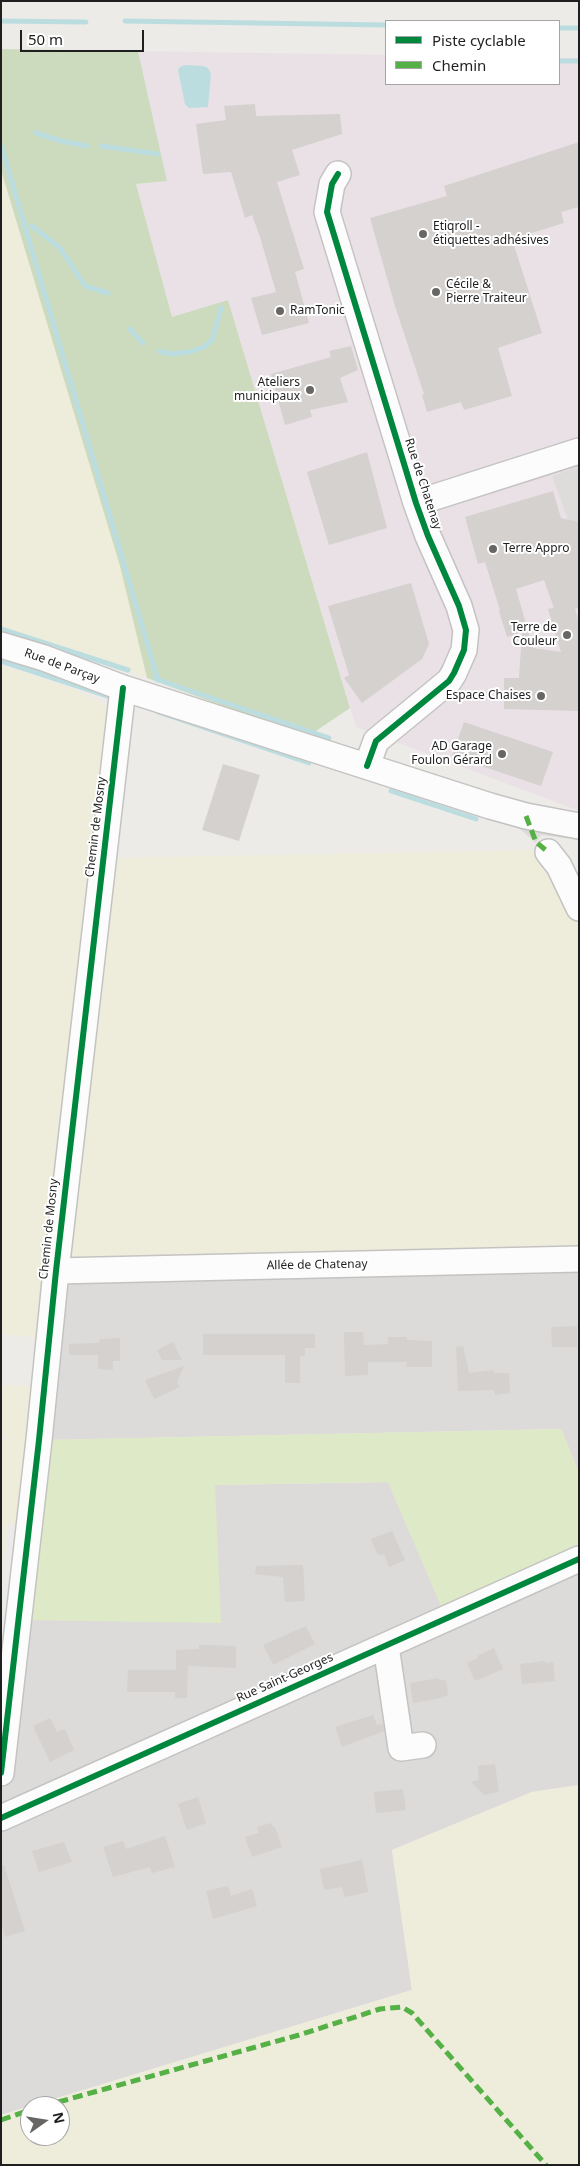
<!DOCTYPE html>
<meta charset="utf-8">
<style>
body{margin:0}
#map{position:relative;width:580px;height:2166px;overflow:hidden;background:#edebe8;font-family:"Noto Sans",sans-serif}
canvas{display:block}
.frame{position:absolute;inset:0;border:2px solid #1f1f1f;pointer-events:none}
.legend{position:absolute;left:385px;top:20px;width:175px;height:65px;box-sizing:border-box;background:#fff;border:1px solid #a5a5a5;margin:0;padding:6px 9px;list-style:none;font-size:15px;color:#1f1f1f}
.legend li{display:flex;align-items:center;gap:10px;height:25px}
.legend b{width:25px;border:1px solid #a5a5a5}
.north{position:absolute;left:20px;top:2096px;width:50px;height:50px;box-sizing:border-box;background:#fff;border:1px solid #a5a5a5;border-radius:50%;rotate:77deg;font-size:14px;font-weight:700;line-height:20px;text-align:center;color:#1f1f1f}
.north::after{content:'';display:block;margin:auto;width:18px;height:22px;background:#676665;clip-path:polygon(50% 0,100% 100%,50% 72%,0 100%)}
.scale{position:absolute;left:20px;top:30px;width:124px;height:22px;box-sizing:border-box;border:2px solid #1f1f1f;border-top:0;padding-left:6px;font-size:15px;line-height:18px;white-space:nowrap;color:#1f1f1f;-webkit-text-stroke:4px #fff;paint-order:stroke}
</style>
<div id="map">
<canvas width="580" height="2166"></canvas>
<div class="frame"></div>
<ul class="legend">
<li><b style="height:6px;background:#00873e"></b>Piste cyclable</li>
<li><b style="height:6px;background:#55b145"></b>Chemin</li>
</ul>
<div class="north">N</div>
<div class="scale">50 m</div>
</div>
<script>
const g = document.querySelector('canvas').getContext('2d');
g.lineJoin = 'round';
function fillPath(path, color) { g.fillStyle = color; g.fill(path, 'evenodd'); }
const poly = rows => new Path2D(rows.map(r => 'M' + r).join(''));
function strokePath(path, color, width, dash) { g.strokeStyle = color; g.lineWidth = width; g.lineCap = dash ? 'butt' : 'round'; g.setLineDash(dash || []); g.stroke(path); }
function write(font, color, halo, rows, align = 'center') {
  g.font = font + ' "Noto Sans",sans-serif'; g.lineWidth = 4; g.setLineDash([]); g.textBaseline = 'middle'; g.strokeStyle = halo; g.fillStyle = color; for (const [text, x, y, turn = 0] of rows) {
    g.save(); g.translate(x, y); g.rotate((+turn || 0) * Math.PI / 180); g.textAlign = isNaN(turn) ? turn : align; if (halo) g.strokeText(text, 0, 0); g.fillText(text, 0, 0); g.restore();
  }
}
fillPath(poly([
 [579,1262,579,1473,561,1429,49,1440,66,1282],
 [388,1482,447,1618,579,1559,579,1785,532,1792,392,1850,412,1990,1,2115,1,1651,18,1620,215,1485]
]), '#dcdbd9');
fillPath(poly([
 [138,51,386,55,386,84,559,84,559,58,579,58,579,811,356,727,228,300,172,318,136,184,167,181]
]), '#eae1e7');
fillPath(poly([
 [1,170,120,566,147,678,1,627],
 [1,665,71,688,102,703,111,709,41,1338,1,1334],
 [531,850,556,885,579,928,579,1251,65,1261,114,858],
 [1,1385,44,1386,20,1523,7,1524,1,1603,1,1439,20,1439,1,1438],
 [579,1785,579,2165,1,2165,1,2115,30,2106,30,2136,60,2136,60,2106,31,2106,412,1990,392,1850,532,1792]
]), '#eeecdb');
fillPath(poly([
 [561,1429,579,1473,579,1559,446,1618,388,1482,215,1485,221,1623,18,1620,39,1440]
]), '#dee9c8');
fillPath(poly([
 [1,49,138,51,167,181,136,184,172,317,228,300,350,708,307,737,147,678,120,566,1,170]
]), '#ccdbbe');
fillPath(poly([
 [579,466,579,522,568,520,552,476],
 [513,823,579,837,578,840,541,835,536,843]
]), '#dddcdb');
fillPath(poly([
 [186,65,203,66,208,68,211,74,208,107,189,108,185,104,178,70,180,67]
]), '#bcdde0');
strokePath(poly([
 [1,21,86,22],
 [125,21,386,25],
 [559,28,579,28],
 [559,61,579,61],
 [36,133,61,141,87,146],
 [1,145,158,680],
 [101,146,158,154],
 [32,226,60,248,85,286,108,293],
 [130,329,143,343],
 [159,351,171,354,189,352,204,347,212,340,221,308],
 [1,629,128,670],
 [1,661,108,696],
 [156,679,329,738],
 [158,712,309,763],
 [391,791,476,819]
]), '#bcdde0', 5);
fillPath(poly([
 [255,104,256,116,340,114,342,134,292,150,300,175,277,182,304,269,295,272,309,323,262,335,251,298,276,292,260,237,252,215,245,218,231,172,203,174,196,124,226,120,224,106],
 [579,142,579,207,561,212,564,223,512,239,542,333,498,348,512,396,464,410,461,402,427,412,422,395,424,394,395,306,370,218,447,196,444,186],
 [351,346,358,370,340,378,348,402,310,410,312,417,285,425,271,374,331,357,329,351],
 [367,452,387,528,329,545,307,472],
 [553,491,561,518,579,522,579,608,575,609,579,622,579,711,504,709,504,678,519,678,522,632,507,637,499,611,500,610,485,562,478,564,465,517],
 [544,580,554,608,548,609,561,652,533,648,516,589],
 [411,583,429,644,422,659,362,703,344,678,349,675,328,606],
 [464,722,553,752,541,786,452,756],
 [223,764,260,775,239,841,202,830],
 [577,1326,577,1347,552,1347,551,1327],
 [344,1332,363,1332,364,1345,388,1344,388,1337,407,1337,407,1340,432,1341,432,1367,406,1367,407,1362,368,1362,368,1375,345,1376],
 [203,1334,315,1334,315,1348,305,1348,305,1356,300,1356,300,1383,285,1383,285,1355,203,1355],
 [120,1338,120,1361,113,1361,113,1370,98,1369,98,1355,69,1355,69,1344,99,1343,100,1339],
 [173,1342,182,1360,162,1360,157,1350],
 [463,1346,469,1373,494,1370,494,1373,509,1373,510,1393,495,1395,494,1390,458,1391,456,1347],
 [184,1366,177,1382,180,1387,154,1399,145,1380],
 [392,1531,405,1560,389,1567,384,1554,378,1555,371,1539],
 [303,1565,305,1601,285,1602,283,1577,255,1574,256,1566],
 [306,1626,315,1644,273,1665,263,1645],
 [199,1645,236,1646,236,1668,188,1666,187,1698,175,1698,175,1692,127,1692,128,1670,176,1670,176,1650,199,1649],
 [494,1648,503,1669,475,1681,467,1663,478,1658,477,1656],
 [545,1661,545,1663,553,1662,555,1681,522,1684,520,1664],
 [439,1678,439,1680,446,1680,448,1695,441,1698,413,1703,410,1683],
 [373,1715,377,1725,383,1724,384,1731,342,1747,335,1727],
 [50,1718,57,1732,65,1729,74,1750,50,1762,33,1726],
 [495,1764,499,1792,484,1795,471,1782,479,1780,478,1766],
 [403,1789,406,1810,376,1813,374,1792],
 [198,1797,206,1823,187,1830,178,1804],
 [271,1823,273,1827,275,1827,282,1847,252,1857,245,1837,259,1833,257,1827],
 [165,1836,175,1867,152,1873,150,1867,113,1877,103,1847,123,1841,126,1849],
 [64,1842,72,1862,39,1872,32,1851],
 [362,1860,368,1892,345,1897,342,1887,324,1890,320,1869],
 [4,1865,25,1931,5,1937,1,1923,1,1866],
 [228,1886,231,1896,252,1889,257,1906,213,1919,206,1891]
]), '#d4d1cf');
const minor = poly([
 [338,174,332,184,327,212,416,503,428,536,459,606,466,630,464,650,454,673,449,681,376,741,367,766],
 [416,503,579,451],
 [1,645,44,658,123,688,490,806,526,816,579,826],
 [548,852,559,866,579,908],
 [56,1271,579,1259],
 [386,1646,401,1748,423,1745],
 [1,1773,39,1440,56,1271,123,688],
 [1,1818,579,1559]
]);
strokePath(minor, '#c4c3c2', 28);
strokePath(minor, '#fcfcfc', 25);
strokePath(poly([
 [526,816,536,842,548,852],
 [44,2106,299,2035,380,2009,402,2007,412,2013,546,2165],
 [1,2120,30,2110]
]), '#55b145', 5, [10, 5]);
strokePath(poly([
 [338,174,332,184,327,212,416,503,428,536,459,606,466,630,464,650,454,673,449,681,376,741,367,766],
 [1,1773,39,1440,56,1271,123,688],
 [1,1818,579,1559]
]), '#00873e', 6);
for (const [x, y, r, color] of [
 [423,234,5,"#676665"],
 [436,292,5,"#676665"],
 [280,311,5,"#676665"],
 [310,390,5,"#676665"],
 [493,549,5,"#676665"],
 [567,635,5,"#676665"],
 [541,696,5,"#676665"],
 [502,754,5,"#676665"]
]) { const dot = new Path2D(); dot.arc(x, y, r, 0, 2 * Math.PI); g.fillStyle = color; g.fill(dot); strokePath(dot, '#fff', 2); }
write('12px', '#1f1f1f', '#fff', [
 ["Etiqroll -",433,227],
 ["étiquettes adhésives",433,241],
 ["Cécile &",446,285],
 ["Pierre Traiteur",446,299],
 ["RamTonic",290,311],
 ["Ateliers",300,383,"right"],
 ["municipaux",300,397,"right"],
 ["Terre Appro",503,549],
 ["Terre de",557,628,"right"],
 ["Couleur",557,642,"right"],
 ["Espace Chaises",531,696,"right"],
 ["AD Garage",492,747,"right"],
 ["Foulon Gérard",492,761,"right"]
], 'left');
write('12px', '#1f1f1f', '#fff', [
 ["Rue de Chatenay",423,484,72],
 ["Rue de Parçay",62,666,20],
 ["Chemin de Mosny",96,827,-83],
 ["Chemin de Mosny",49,1229,-84],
 ["Allée de Chatenay",317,1265,-1],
 ["Rue Saint-Georges",285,1678,-24]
]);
</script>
